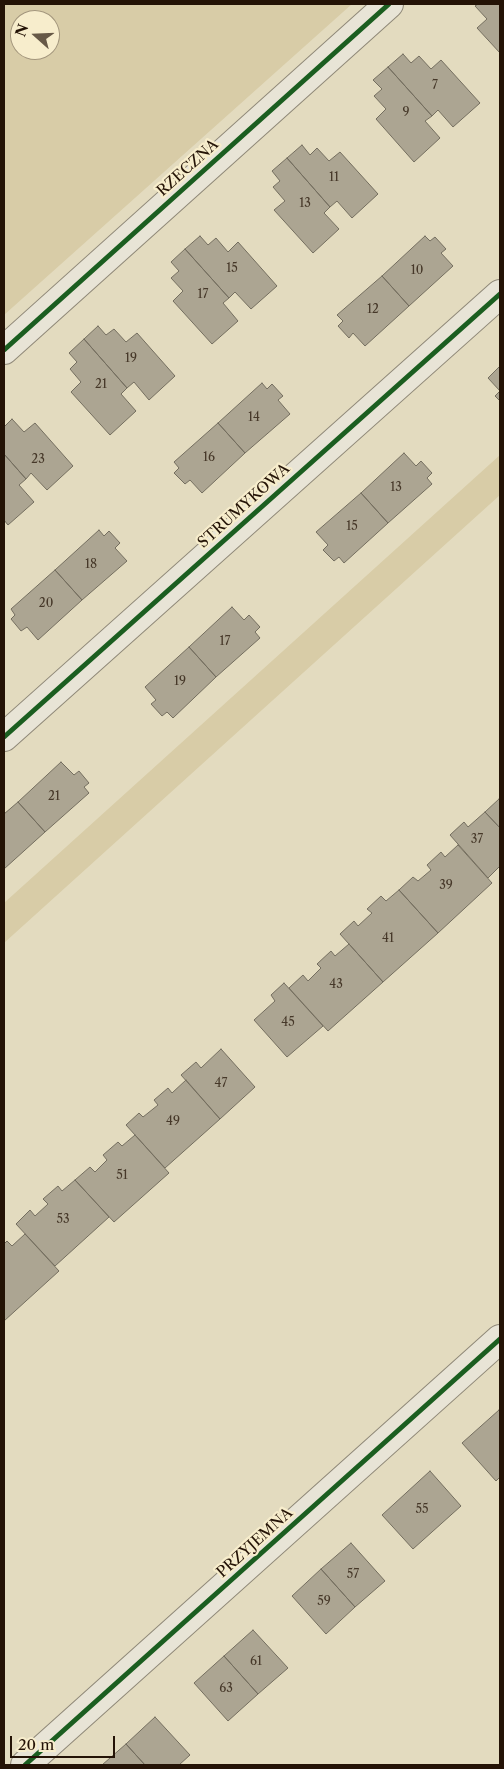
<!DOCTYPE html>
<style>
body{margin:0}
#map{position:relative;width:504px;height:1769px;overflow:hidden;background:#e3dbbf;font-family:"Libre Caslon Text",serif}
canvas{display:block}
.frame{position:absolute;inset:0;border:5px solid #241306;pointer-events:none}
.north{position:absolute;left:10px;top:10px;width:50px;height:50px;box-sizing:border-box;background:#f7edcc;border:1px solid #a3967d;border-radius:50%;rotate:290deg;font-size:14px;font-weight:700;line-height:20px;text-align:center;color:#241306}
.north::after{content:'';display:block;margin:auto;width:18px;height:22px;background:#675947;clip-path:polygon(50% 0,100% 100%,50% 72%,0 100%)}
.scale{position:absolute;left:10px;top:1736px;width:105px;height:22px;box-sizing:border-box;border:2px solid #241306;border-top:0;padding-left:6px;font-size:15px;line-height:18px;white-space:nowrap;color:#241306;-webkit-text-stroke:4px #f7edcc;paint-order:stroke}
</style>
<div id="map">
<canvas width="504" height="1769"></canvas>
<div class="frame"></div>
<div class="north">N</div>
<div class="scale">20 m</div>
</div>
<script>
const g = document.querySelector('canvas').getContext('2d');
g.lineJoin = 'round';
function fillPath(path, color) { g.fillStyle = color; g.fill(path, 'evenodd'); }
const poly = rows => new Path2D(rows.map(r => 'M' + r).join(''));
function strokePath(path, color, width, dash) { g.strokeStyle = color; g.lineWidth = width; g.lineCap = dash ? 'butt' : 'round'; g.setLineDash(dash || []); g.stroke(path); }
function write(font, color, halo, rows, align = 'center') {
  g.font = font + ' "Libre Caslon Text",serif'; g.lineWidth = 4.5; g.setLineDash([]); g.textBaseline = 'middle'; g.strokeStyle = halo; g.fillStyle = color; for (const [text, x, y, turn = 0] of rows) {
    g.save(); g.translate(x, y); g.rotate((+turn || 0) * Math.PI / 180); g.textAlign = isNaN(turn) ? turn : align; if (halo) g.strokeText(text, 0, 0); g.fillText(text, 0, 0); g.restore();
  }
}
fillPath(poly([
 [5,4,352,4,4,315],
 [20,20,50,20,50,50,20,50],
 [500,455,500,495,4,943,4,903]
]), '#d8cca7');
const building = poly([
 [478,4,500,4,500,53,477,28,487,19,475,6,478,4],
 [403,54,411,63,419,56,431,69,441,60,480,103,453,127,438,110,432,116,388,67,403,54],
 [388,67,432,116,425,121,440,138,414,162,376,119,386,109,374,96,382,89,373,80,388,67],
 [302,145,310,155,317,148,329,161,340,152,378,194,352,218,337,201,330,207,287,158,302,145],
 [287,158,330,207,324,213,339,229,313,253,274,210,285,201,273,187,280,181,272,171,287,158],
 [200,236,208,245,216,238,228,252,238,242,277,286,251,309,235,292,229,298,185,249,200,236],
 [425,236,430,241,435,237,446,249,441,253,453,266,409,306,382,276,425,236],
 [185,249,229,298,223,303,238,321,212,344,173,301,183,291,171,278,179,271,171,262,185,249],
 [382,276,409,306,365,346,353,333,349,338,338,326,343,321,337,315,382,276],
 [98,326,106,335,114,329,126,342,137,333,175,376,149,400,134,382,127,388,84,339,98,326],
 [84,339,127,388,121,394,136,411,110,435,71,392,81,382,70,369,77,362,69,353,84,339],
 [500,366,500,401,495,396,500,391,488,378,500,366],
 [262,383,267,389,272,384,283,396,278,400,290,414,245,453,218,423,262,383],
 [12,419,24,432,35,423,73,466,47,490,31,473,26,479,4,454,4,425,5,426,12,419],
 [218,423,245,453,202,493,190,480,185,484,174,473,179,468,174,462,218,423],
 [404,453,416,466,421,461,432,473,427,478,432,484,388,523,361,493,404,453],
 [4,454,26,479,19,485,34,502,8,525,4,520,4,454],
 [361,493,388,523,344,563,339,557,334,561,323,550,328,545,316,532,361,493],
 [99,530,104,536,109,531,120,543,115,548,127,561,82,600,55,570,99,530],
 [55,570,82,600,38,640,27,627,21,631,11,619,15,615,11,609,55,570],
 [232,607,244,620,249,615,260,627,255,632,260,638,216,677,189,647,232,607],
 [189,647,216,677,173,718,167,712,162,716,151,704,156,700,145,687,189,647],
 [61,762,74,775,79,771,89,783,84,787,89,793,45,832,18,802,61,762],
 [499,799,500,800,500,828,485,812,499,799],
 [18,802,45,832,4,869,4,814,18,802],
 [485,812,500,828,500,866,488,878,450,835,464,822,468,827,485,812],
 [458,845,492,883,438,933,399,890,413,877,418,881,431,870,427,865,441,852,445,857,458,845],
 [399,890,438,933,383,982,340,934,354,921,358,926,372,913,367,909,381,896,386,901,399,890],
 [349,944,383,982,328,1031,289,988,303,975,308,981,321,968,317,964,331,951,335,956,349,944],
 [284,983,323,1026,287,1057,254,1020,275,1001,271,995,284,983],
 [221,1049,255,1087,220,1119,181,1075,196,1062,201,1068,221,1049],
 [186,1080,220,1119,165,1168,126,1125,139,1113,143,1117,158,1105,154,1100,168,1088,172,1093,186,1080],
 [135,1135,169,1173,114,1222,75,1180,90,1167,95,1172,107,1160,103,1155,118,1142,122,1146,135,1135],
 [75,1180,109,1217,55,1266,16,1224,30,1210,35,1216,48,1204,43,1199,58,1186,62,1191,75,1180],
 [25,1234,59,1271,4,1321,4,1244,7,1241,12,1246,25,1234],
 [499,1410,500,1412,500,1477,496,1481,462,1443,499,1410],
 [430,1471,461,1506,413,1549,382,1515,430,1471],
 [351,1543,385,1581,355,1607,321,1569,351,1543],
 [321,1569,355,1607,326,1634,292,1596,321,1569],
 [253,1630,288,1668,258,1694,224,1656,253,1630],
 [224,1656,258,1694,228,1721,194,1683,224,1656],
 [155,1717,190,1755,179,1765,145,1765,126,1744,155,1717],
 [126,1744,145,1765,102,1765,126,1744]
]);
fillPath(building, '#aca592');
strokePath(building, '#746e5f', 1);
const minor = poly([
 [4,350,389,4],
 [4,737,500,294],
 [25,1765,500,1339]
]);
strokePath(minor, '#8f8878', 30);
strokePath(minor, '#e8e4d6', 28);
strokePath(poly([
 [4,350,389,4],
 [4,737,500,294],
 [25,1765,500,1339]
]), '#1b5e20', 5);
write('12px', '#463829', null, [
 ["7",435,86],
 ["9",406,113],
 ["11",334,178],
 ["13",305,204],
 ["15",232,269],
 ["10",417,271],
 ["17",203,295],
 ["12",373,310],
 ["19",131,359],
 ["21",101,385],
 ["14",254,418],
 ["16",209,458],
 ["23",38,460],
 ["13",396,488],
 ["15",352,527],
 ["18",91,565],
 ["20",46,604],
 ["17",225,642],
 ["19",180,682],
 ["21",54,797],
 ["37",477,840],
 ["39",446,886],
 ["41",388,939],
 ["43",336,985],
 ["45",288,1023],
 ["47",221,1084],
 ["49",173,1122],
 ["51",122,1176],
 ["53",63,1220],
 ["55",422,1510],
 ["57",353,1575],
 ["59",324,1602],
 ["61",256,1662],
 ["63",226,1689]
]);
write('15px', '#241306', '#f7edcc', [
 ["RZECZNA",188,168,-42],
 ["STRUMYKOWA",244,506,-42],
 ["PRZYJEMNA",255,1543,-42]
]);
</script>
